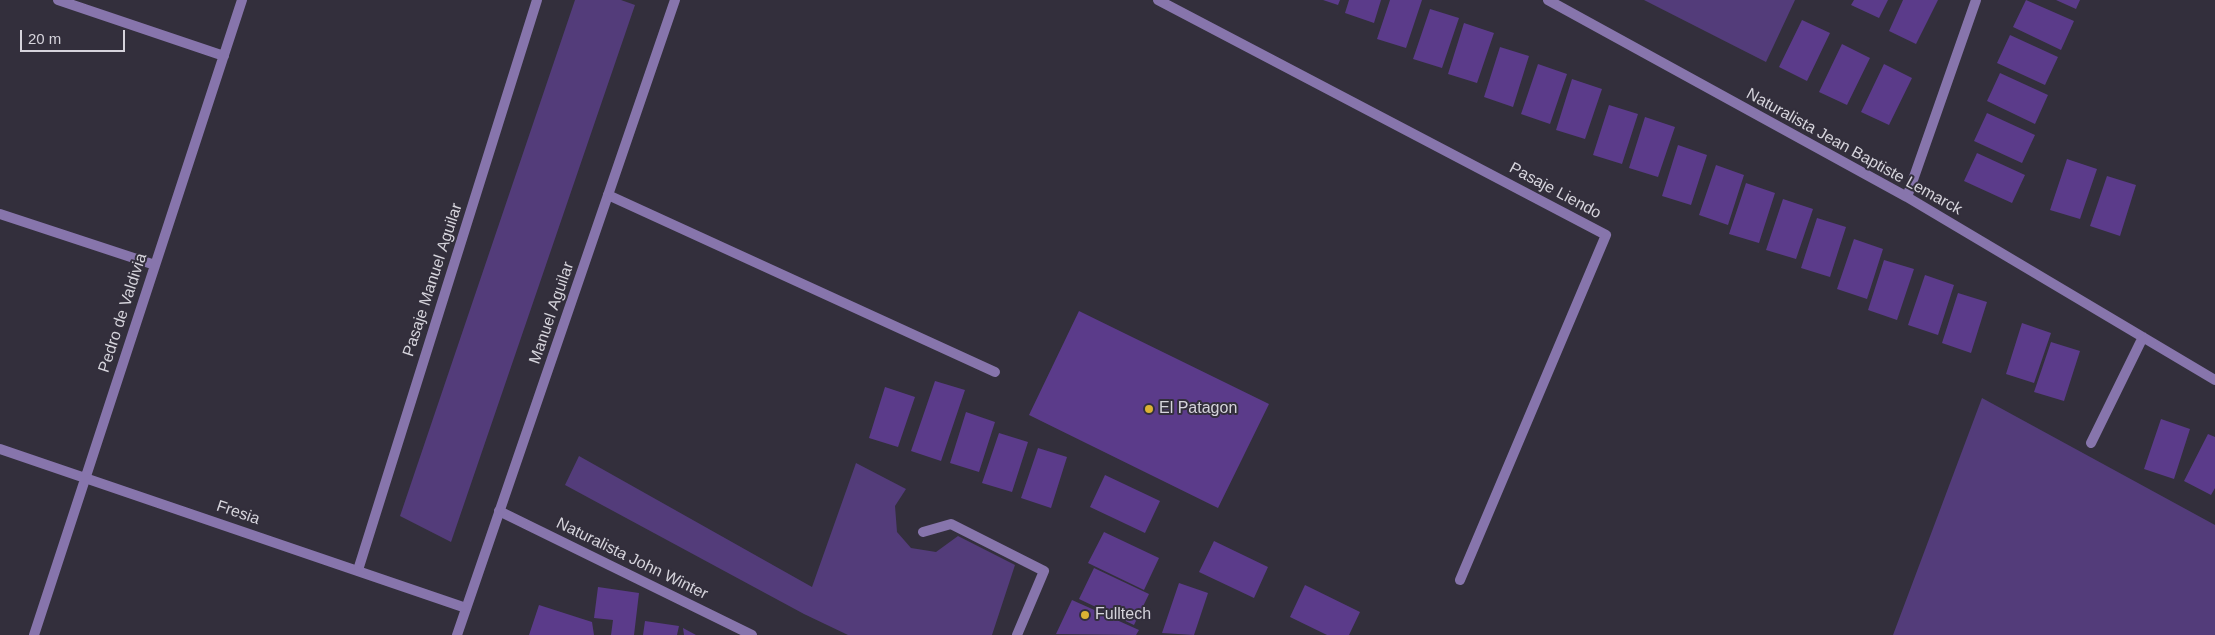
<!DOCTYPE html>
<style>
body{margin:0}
#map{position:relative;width:2215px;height:635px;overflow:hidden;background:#332f3c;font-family:Helvetica,sans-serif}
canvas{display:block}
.scale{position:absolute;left:20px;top:30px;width:105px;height:22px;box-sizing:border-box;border:2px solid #d6d4dc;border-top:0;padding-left:6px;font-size:15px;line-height:18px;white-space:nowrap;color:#d6d4dc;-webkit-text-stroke:4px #332f3c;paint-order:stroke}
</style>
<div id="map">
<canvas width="2215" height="635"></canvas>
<div class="scale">20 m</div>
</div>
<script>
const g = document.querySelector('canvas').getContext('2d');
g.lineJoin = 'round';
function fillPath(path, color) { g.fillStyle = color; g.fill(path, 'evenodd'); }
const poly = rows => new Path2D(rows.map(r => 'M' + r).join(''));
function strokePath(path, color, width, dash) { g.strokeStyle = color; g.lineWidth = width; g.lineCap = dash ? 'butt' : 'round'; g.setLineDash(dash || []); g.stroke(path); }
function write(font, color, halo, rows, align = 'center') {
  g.font = font + ' Helvetica,sans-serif'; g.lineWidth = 4; g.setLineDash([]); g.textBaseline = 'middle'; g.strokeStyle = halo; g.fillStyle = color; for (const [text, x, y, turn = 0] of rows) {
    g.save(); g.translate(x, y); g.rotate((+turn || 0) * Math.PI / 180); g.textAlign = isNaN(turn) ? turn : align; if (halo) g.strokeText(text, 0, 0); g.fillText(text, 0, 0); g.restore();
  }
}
fillPath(poly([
 [575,0,621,0,635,5,451,542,400,516],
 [1644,0,1795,0,1766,62],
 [1982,398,2215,525,2215,635,1893,635],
 [579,456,812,587,856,463,906,489,895,506,897,532,911,548,936,552,958,536,1015,565,992,635,848,635,804,614,565,485]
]), '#533c7a');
fillPath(poly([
 [1323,0,1340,0,1338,5],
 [1349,0,1381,0,1374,23,1345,13],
 [1390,0,1422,0,1406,48,1377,39],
 [1854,0,1888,0,1879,18,1851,5],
 [1903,0,1938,0,1916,44,1889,31],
 [2026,0,2074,21,2061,50,2013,27],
 [2056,0,2080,0,2076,9],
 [1430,9,1459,18,1442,68,1413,59],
 [1802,20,1830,33,1807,81,1779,67],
 [1464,23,1494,33,1477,83,1448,74],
 [2010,35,2058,57,2045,85,1997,63],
 [1842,44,1870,58,1847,105,1819,92],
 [1500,47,1529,56,1513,107,1484,97],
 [1538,64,1567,74,1550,124,1521,114],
 [1884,64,1912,78,1889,125,1861,112],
 [2000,73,2048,95,2035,124,1987,101],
 [1572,79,1602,89,1585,139,1556,130],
 [1609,105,1638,114,1622,164,1593,155],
 [1987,113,2035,135,2022,163,1974,141],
 [1645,117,1675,127,1658,177,1629,168],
 [1678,145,1707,155,1691,205,1662,196],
 [1977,153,2025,175,2012,203,1964,181],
 [2067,159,2097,169,2080,219,2050,210],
 [1716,165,1744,175,1728,225,1699,215],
 [2107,176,2136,185,2120,236,2090,226],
 [1746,183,1775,193,1759,243,1729,234],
 [1783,199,1813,209,1796,259,1766,250],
 [1817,218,1846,227,1830,277,1801,268],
 [1854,239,1883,249,1867,299,1837,289],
 [1884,260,1914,269,1897,320,1868,310],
 [1925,275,1954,285,1938,335,1908,325],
 [1958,293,1987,302,1971,353,1942,343],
 [1079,311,1269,404,1218,508,1029,415],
 [2022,323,2051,333,2034,383,2006,374],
 [2051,342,2080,351,2064,401,2034,392],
 [935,381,965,390,941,461,911,451],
 [885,387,915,397,898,447,869,438],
 [966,412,995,422,979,472,950,463],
 [2161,419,2190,429,2174,479,2144,469],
 [999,433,1028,442,1012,492,982,483],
 [2208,434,2215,437,2215,488,2211,495,2184,481],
 [1038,448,1067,457,1051,508,1021,498],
 [1105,475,1160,501,1145,533,1090,507],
 [1104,532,1159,558,1144,590,1088,563],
 [1214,541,1268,567,1254,598,1199,572],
 [1094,568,1149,594,1134,625,1079,599],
 [1179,583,1208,593,1194,635,1162,633],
 [1305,585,1360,612,1349,635,1327,635,1290,617],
 [598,587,639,593,634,635,611,635,613,620,594,618],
 [1072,600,1139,630,1136,635,1056,634],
 [539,605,592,622,594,635,529,635],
 [645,621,679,626,677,635,643,635],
 [683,628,696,635,684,635]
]), '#5b3b8a');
strokePath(poly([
 [608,195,995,372]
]), '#8775ac', 10);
strokePath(poly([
 [58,0,224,56],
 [1158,0,1606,235,1460,580],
 [1548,0,1907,197,2215,380],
 [1907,197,1976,0],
 [0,214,155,265],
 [2091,443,2143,337],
 [0,449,466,608],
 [499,511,752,635],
 [923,532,951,524,1044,571,1017,635],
 [358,570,537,0],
 [34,635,242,0]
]), '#8775ac', 10);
strokePath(poly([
 [457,635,675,0]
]), '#8775ac', 10);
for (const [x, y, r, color] of [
 [1149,409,5,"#dcb233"],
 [1085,615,5,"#dcb233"]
]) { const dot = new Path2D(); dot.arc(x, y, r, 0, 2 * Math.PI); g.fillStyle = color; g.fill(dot); strokePath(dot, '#332f3c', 2); }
write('16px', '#d6d4dc', '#332f3c', [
 ["Naturalista Jean Baptiste Lemarck",1854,152,29],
 ["Pasaje Liendo",1555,191,28],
 ["Pasaje Manuel Aguilar",433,280,-72],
 ["Pedro de Valdivia",123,313,-72],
 ["Manuel Aguilar",552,313,-71],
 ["Fresia",238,513,19],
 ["Naturalista John Winter",632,559,26]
]);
write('16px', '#d6d4dc', '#332f3c', [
 ["El Patagon",1159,409],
 ["Fulltech",1095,615]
], 'left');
</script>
